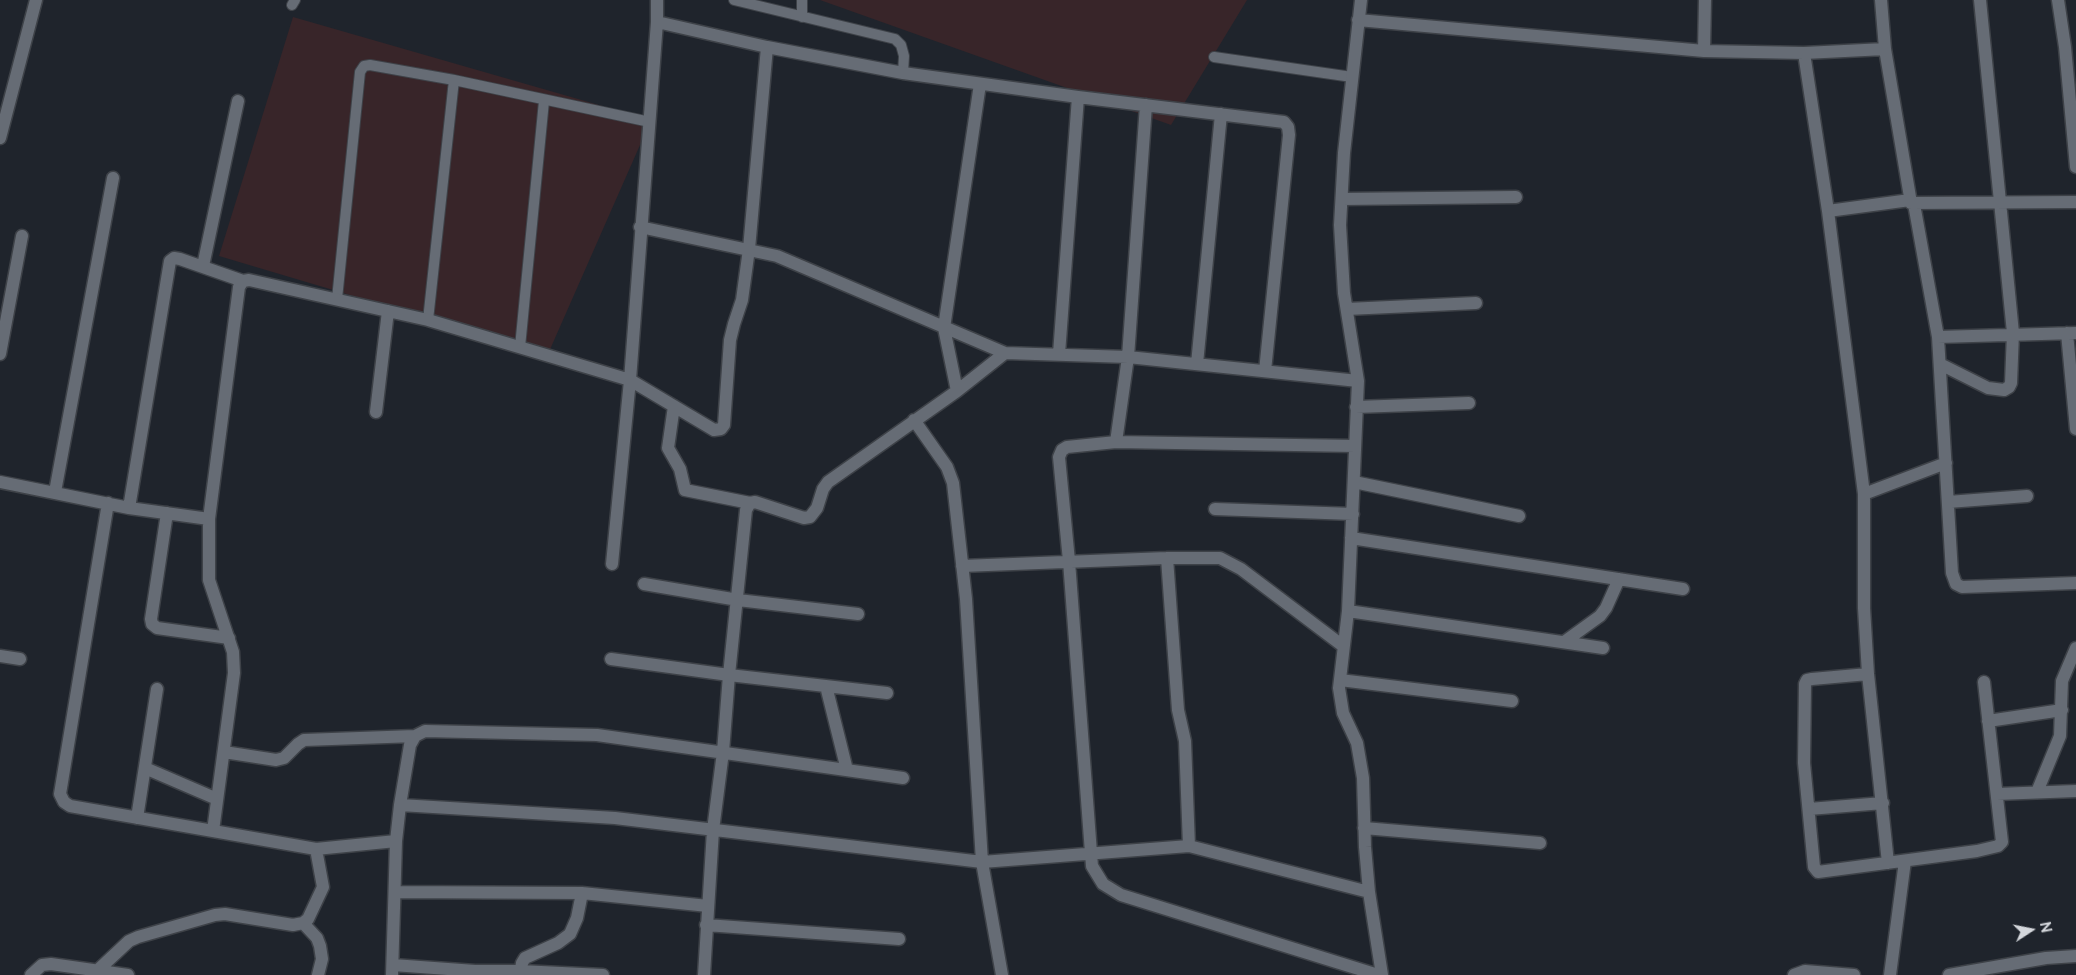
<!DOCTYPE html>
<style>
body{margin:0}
#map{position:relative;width:2076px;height:975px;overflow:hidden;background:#1f242c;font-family:Raleway,sans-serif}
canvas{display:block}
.north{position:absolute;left:2006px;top:905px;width:50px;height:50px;-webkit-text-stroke:4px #1f242c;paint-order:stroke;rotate:79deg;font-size:14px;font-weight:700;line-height:20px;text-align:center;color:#d4d7dc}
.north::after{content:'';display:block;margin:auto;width:18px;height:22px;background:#d4d7dc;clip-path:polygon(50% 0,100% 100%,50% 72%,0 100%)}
</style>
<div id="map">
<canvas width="2076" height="975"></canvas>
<div class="north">N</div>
</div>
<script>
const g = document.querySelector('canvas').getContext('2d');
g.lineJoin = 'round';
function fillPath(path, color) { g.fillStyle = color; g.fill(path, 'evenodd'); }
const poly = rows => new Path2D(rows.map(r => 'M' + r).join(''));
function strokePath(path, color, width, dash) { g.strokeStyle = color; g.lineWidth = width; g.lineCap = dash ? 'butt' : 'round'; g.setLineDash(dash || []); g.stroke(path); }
fillPath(poly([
 [820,0,1247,0,1171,125],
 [293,17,651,120,548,354,219,256]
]), '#382529');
const service = poly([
 [734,0,895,39,901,45,904,56,903,73],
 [802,0,802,17],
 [292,5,295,0],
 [1214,57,1352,77],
 [337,299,360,72,364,66,370,65,454,80,650,122],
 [428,320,454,80],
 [520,347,544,101]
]);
const minor = poly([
 [1361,0,1344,153,1340,225,1344,293,1358,381,1348,611,1339,688,1343,713,1357,743,1363,778,1365,847,1369,892,1382,975],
 [1881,0,1885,49],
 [2058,0,2065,47,2076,167],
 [1358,20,1704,51,1804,53,1885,49,1911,203,2076,202],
 [657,22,767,47,903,73,1078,97,1284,122,1288,127,1289,135,1265,371],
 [1704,51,1705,0],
 [1804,53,1828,211,1864,494,1864,608,1868,674,1888,863],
 [1146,105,1128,357,1116,442,1067,447,1062,450,1059,457,1069,561,1092,866,1103,884,1121,895,1378,975],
 [0,138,36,0],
 [1342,199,1516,197],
 [1914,204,1938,337,1952,573,1956,584,1962,587,2076,583],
 [1828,211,1910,200],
 [640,227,777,256,1005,353,1128,357,1358,381],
 [203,266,238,101],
 [1347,309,1476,303],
 [2067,333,2076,429],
 [1938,337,2076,333],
 [0,354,22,236],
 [1059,354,1078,97],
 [1197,364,1221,114],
 [1940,364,1988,388,2004,390,2009,387,2011,383,2013,333,1980,0],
 [957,391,944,328,980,84],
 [674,406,668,448,680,469,685,490,750,503],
 [1356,407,1469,403],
 [376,412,388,311],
 [914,420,947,467,953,483,966,599,982,862,1002,975],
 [1116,442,1355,446],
 [0,482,129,508,209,519],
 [1354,482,1519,516],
 [55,492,113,178],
 [1864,494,1946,463],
 [1948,502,2027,496],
 [108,503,60,794,64,802,70,806,316,849,396,841],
 [129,508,170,261,174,258,180,259,243,281],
 [1215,509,1353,514],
 [167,513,151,619,152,624,157,628,229,638],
 [1351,538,1683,589],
 [1167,558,1178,710,1185,741,1189,846],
 [612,564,630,380,657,22,657,0],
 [962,566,1167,558,1220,558,1241,569,1343,646],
 [644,584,738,600,858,614],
 [1348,611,1603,648],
 [1564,642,1600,616,1606,608,1619,579],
 [0,656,20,659],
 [611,659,729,675,887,693],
 [1868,674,1812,679,1807,680,1805,684,1804,763,1814,867,1818,872,1977,851,1998,846,2002,842,1984,682],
 [1340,680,1512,701],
 [826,686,847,770],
 [1988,721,2062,710],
 [224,752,276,760,284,758,298,744,304,740,415,736],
 [145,768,217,799],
 [2037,792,2060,736,2062,681,2076,648],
 [1997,794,2076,791],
 [400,805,615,818,982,862,1189,846,1369,892],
 [1809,809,1883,803],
 [137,818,157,689],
 [1364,828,1540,843],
 [213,831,234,673,233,652,209,580,209,519,239,287,243,281,249,280,428,320,630,380,714,430,721,429,724,425,730,340,734,324,742,300,749,249,767,47],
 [395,892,582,893,708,906],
 [303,923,317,938,320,946,322,959,318,975],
 [706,925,899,939],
 [393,965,475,971,520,971,603,975],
 [98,970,129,941,138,937,215,915,225,914,293,925,303,923,308,919,323,887,316,849],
 [31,975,42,965,51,964,128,975],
 [392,975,396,841,400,805,410,745,415,736,425,731,597,735,903,778],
 [520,975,522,963,525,958,558,943,570,934,577,918,582,893],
 [704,975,713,830,723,752,729,675,746,510,750,503,755,502,804,518,810,517,817,508,823,489,828,482,957,391,1005,353],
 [1794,975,1805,971,1854,975],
 [1890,975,1905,861],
 [1949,975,2046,958,2076,956]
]);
strokePath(service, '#3e4248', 12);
strokePath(minor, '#3e4248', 15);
strokePath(service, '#666c75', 10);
strokePath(minor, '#666c75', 12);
</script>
